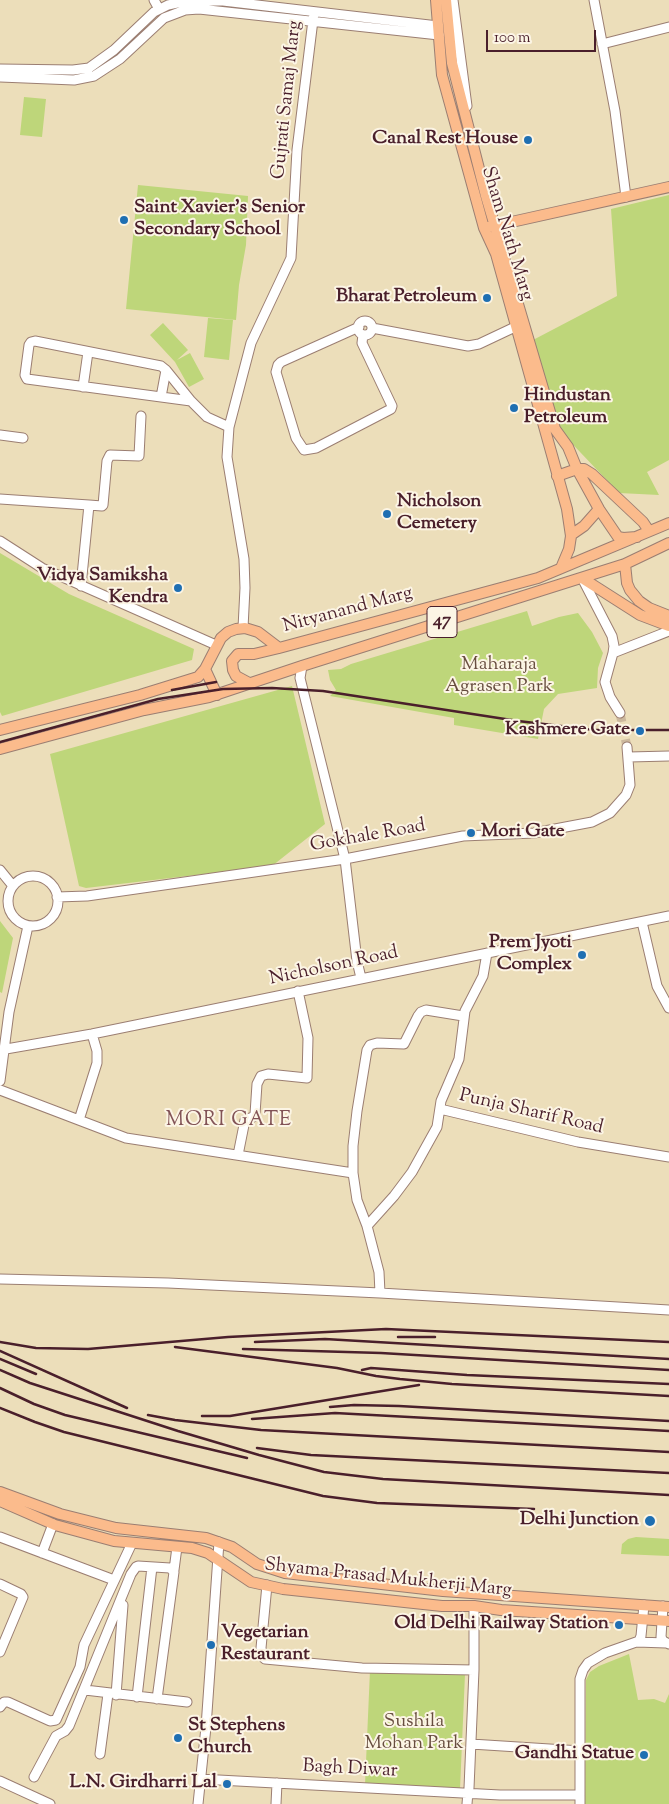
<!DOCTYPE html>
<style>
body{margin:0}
#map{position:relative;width:669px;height:1804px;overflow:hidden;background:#ecdeba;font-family:"Sorts Mill Goudy",serif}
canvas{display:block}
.scale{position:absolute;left:486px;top:30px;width:110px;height:22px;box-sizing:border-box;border:2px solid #4a1f2b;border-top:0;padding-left:6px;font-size:15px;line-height:18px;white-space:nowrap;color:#4a1f2b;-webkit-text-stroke:4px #fcf5e5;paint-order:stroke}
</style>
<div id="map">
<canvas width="669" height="1804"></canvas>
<div class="scale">100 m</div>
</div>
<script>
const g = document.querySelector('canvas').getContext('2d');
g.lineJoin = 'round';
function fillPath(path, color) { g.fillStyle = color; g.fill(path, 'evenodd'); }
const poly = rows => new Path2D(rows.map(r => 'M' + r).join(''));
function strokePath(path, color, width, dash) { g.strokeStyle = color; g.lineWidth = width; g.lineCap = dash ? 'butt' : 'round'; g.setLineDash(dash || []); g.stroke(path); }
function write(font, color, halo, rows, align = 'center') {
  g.font = font + ' "Sorts Mill Goudy",serif'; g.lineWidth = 4; g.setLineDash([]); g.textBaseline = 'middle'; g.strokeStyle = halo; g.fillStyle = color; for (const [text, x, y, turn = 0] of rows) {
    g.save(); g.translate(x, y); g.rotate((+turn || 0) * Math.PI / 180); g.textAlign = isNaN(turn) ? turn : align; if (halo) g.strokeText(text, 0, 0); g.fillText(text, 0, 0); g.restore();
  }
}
fillPath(poly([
 [24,97,46,99,42,137,20,135],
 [138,185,248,196,246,245,239,285,236,320,126,309],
 [669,195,669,460,647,472,659,495,619,493,561,432,533,340,617,296,611,209],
 [208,318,233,320,229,360,204,357],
 [163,323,188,350,177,360,190,353,204,379,189,387,175,362,150,335],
 [0,553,69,594,194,649,192,660,2,716,0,712],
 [527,611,532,626,559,617,578,613,592,632,603,653,598,668,597,688,558,694,544,709,538,739,454,725,454,718,330,696,336,690,330,680,328,670,341,669,351,664],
 [292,686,325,824,272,866,86,888,79,886,50,754],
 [0,921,13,938,2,993,0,992],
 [636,1537,669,1539,669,1556,621,1554,622,1544,628,1539],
 [629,1654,638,1700,654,1699,665,1703,669,1694,669,1804,585,1804,586,1680,590,1672,599,1666],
 [370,1670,465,1674,460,1789,365,1785]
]), '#bed67a');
strokePath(poly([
 [620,713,627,747]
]), '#ccb89d', 9, [9, 4.5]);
const minor = poly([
 [154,0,159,9],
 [453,0,467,106],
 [594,0,615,111,626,197],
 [602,44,669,27],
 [0,69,73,70,89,68,114,50,154,12,168,5,186,1,223,1,438,26],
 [0,77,74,80,94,76,120,59,164,18,185,10,199,9,439,35],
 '358 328a7 7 0 1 1 14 0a7 7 0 1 1-14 0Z',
 [359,327,281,362,278,365,276,372,296,438,304,450,316,448,391,409,392,406,362,343,363,335],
 [372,328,468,346,479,344,515,327],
 [83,387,88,352],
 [161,397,166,370],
 [191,401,27,379,25,375,29,345,31,342,35,341,161,366,166,370,191,401,207,417,229,427],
 [0,435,23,438],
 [0,499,89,505,81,586],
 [89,505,102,506,103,505,107,461,110,455,139,456,141,416],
 [0,541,42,568,216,645],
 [582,578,612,636,614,646,613,653,605,682,610,697,620,713],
 [243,628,245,588,244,559,227,457,229,427,251,343,291,258,297,150,314,12],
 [613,653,669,631],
 [302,666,300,678,345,859,357,961,361,978],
 [629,757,669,756],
 [0,870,13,886],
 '8 901a25 25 0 1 1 50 0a25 25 0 1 1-50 0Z',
 [57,897,87,896,345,859,463,836,534,833,592,822,610,813,626,795,630,785,627,747],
 [642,922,657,986,669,1008],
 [0,1050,92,1034,669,916],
 [0,1081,9,1012,28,926],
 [0,1090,126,1138,353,1173],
 [440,1109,578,1142,669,1157],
 [79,1120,97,1063,97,1051,92,1034],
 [238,1155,245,1120,253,1117,255,1114,257,1084,261,1076,268,1074,307,1078,308,1038,298,991],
 [367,1226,394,1196,412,1172,437,1127,441,1101,459,1059,465,1011,483,976,487,953],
 [0,1279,168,1283,380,1293,669,1310],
 [380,1293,379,1272,367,1226,357,1200,353,1173,353,1146,357,1111,367,1050,370,1045,377,1043,404,1044,418,1016,421,1012,426,1010,463,1016],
 [0,1537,114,1580],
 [42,1553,53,1524],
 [174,1570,177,1547],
 [0,1584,21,1594,23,1597,0,1652],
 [267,1585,261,1648,263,1657,265,1659,362,1668,474,1670],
 [663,1606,661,1637,663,1641,669,1644],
 [637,1642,666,1643],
 [85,1690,187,1702],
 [116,1695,123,1605],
 [137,1697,152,1567],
 [0,1707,4,1702,8,1702,50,1721,56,1720,80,1667,84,1645,132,1543],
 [471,1744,581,1751],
 [100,1754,108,1694],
 [34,1777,56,1736,65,1731,69,1726,131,1574,136,1567,138,1566,170,1568,174,1572,157,1699],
 [200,1779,500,1795,580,1795],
 [0,1781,50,1804],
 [469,1788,474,1670,474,1606],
 [198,1804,206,1727,219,1542],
 [276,1804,277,1783],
 [467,1804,468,1792],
 [580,1804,580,1679,583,1670,588,1663,605,1653,639,1641,641,1636,644,1605]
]);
const major = poly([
 [436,0,442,75,484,228,496,254,567,509,571,536,569,549,561,568],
 [446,0,452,63,486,196,555,429,568,447,577,469,599,509,618,537,623,538,637,537],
 [489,227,669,187],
 [557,476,577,469,584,469,592,474,643,522,649,531],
 [571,535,584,526,599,509],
 [625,564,627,583,630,590,639,601,649,608,669,616],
 [582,578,640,615,669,626],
 [205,669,217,695],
 [249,683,236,676,233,670,232,661,238,654,254,654,279,648,538,578,669,523],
 [0,730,140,695,198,677,205,669,221,638,228,632,236,629,245,628,258,632,279,648],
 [0,749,144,710,209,697,302,666,625,564,669,543],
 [0,1492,60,1514,116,1528,206,1538,232,1547,257,1564,285,1573,443,1591,669,1607],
 [0,1501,55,1525,114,1541,192,1548,208,1553,251,1582,283,1589,442,1606,474,1606,501,1610,669,1621]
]);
strokePath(minor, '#9b7e72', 11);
strokePath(major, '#9b7e72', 12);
strokePath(minor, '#fff', 9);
strokePath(major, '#fbbb8c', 10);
strokePath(poly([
 [172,690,216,682],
 [0,742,158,699,223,689,272,688,323,691,518,721,595,730,669,730],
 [398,1337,435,1337],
 [0,1342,36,1348,88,1349,228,1337,386,1329,669,1342],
 [255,1342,325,1339,669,1359],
 [175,1347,337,1368,376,1376,400,1379,452,1384,669,1396],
 [243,1349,381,1353,669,1370],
 [0,1351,127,1408],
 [0,1359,36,1374],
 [0,1370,30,1383,178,1431,259,1455,324,1472,383,1479,669,1495],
 [362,1370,371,1368,467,1375,669,1384],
 [0,1388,34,1404,65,1415,247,1458],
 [330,1407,354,1405,399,1406,669,1421],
 [0,1408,35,1422,64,1432,323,1496,377,1503,534,1509],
 [148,1415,175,1420,261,1430,669,1452],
 [202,1416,230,1416,419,1385],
 [252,1419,335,1413,669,1431],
 [257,1448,311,1455,669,1473]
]), '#4a1f2b', 2.5);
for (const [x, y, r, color] of [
 [528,140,5,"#1f6fb2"],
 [124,220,5,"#1f6fb2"],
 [487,298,5,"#1f6fb2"],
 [514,408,5,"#1f6fb2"],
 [387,514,5,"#1f6fb2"],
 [178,588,5,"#1f6fb2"],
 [640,731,5,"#1f6fb2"],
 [471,833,5,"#1f6fb2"],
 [582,955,5,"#1f6fb2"],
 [650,1521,6,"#1f6fb2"],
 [619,1625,5,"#1f6fb2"],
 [211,1645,5,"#1f6fb2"],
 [178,1738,5,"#1f6fb2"],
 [644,1755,5,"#1f6fb2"],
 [227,1784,5,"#1f6fb2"]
]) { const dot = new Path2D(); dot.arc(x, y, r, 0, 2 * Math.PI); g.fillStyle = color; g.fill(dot); strokePath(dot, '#fcf5e5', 2); }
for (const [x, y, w] of [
 [442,622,30]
]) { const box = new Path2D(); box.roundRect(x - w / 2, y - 15.5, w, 31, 4); g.fillStyle = '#fcf5e5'; g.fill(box); strokePath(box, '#4a1f2b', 1); }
write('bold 18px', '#4a1f2b', null, [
 ["47",442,622]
]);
write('19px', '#4a1f2b', '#fcf5e5', [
 ["Gujrati Samaj Marg",288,100,-84],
 ["Sham Nath Marg",506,234,73],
 ["Nityanand Marg",348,611,-15],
 ["Gokhale Road",368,837,-10],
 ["Nicholson Road",334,967,-12],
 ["Punja Sharif Road",531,1113,13],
 ["Shyama Prasad Mukherji Marg",388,1579,6],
 ["Bagh Diwar",350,1770,3]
]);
write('bold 19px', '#4a1f2b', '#fcf5e5', [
 ["Canal Rest House",518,140],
 ["Saint Xavier's Senior",134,209,"left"],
 ["Secondary School",134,231,"left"],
 ["Bharat Petroleum",477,298],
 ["Hindustan",524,397,"left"],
 ["Petroleum",524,419,"left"],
 ["Nicholson",397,503,"left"],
 ["Cemetery",397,525,"left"],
 ["Vidya Samiksha",168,577],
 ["Kendra",168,599],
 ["Kashmere Gate",630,731],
 ["Mori Gate",481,833,"left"],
 ["Prem Jyoti",572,944],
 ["Complex",572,966],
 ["Delhi Junction",639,1521],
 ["Old Delhi Railway Station",609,1625],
 ["Vegetarian",221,1634,"left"],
 ["Restaurant",221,1656,"left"],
 ["St Stephens",188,1727,"left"],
 ["Church",188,1749,"left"],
 ["Gandhi Statue",634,1755],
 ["L.N. Girdharri Lal",217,1784]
], 'right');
write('19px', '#674d3f', '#fcf5e5', [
 ["Maharaja",499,666],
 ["Agrasen Park",499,688],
 ["Sushila",414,1723],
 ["Mohan Park",414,1745]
]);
g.letterSpacing = '1px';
write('20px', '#825356', '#fcf5e5', [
 ["MORI GATE",229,1122]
]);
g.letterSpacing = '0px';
</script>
